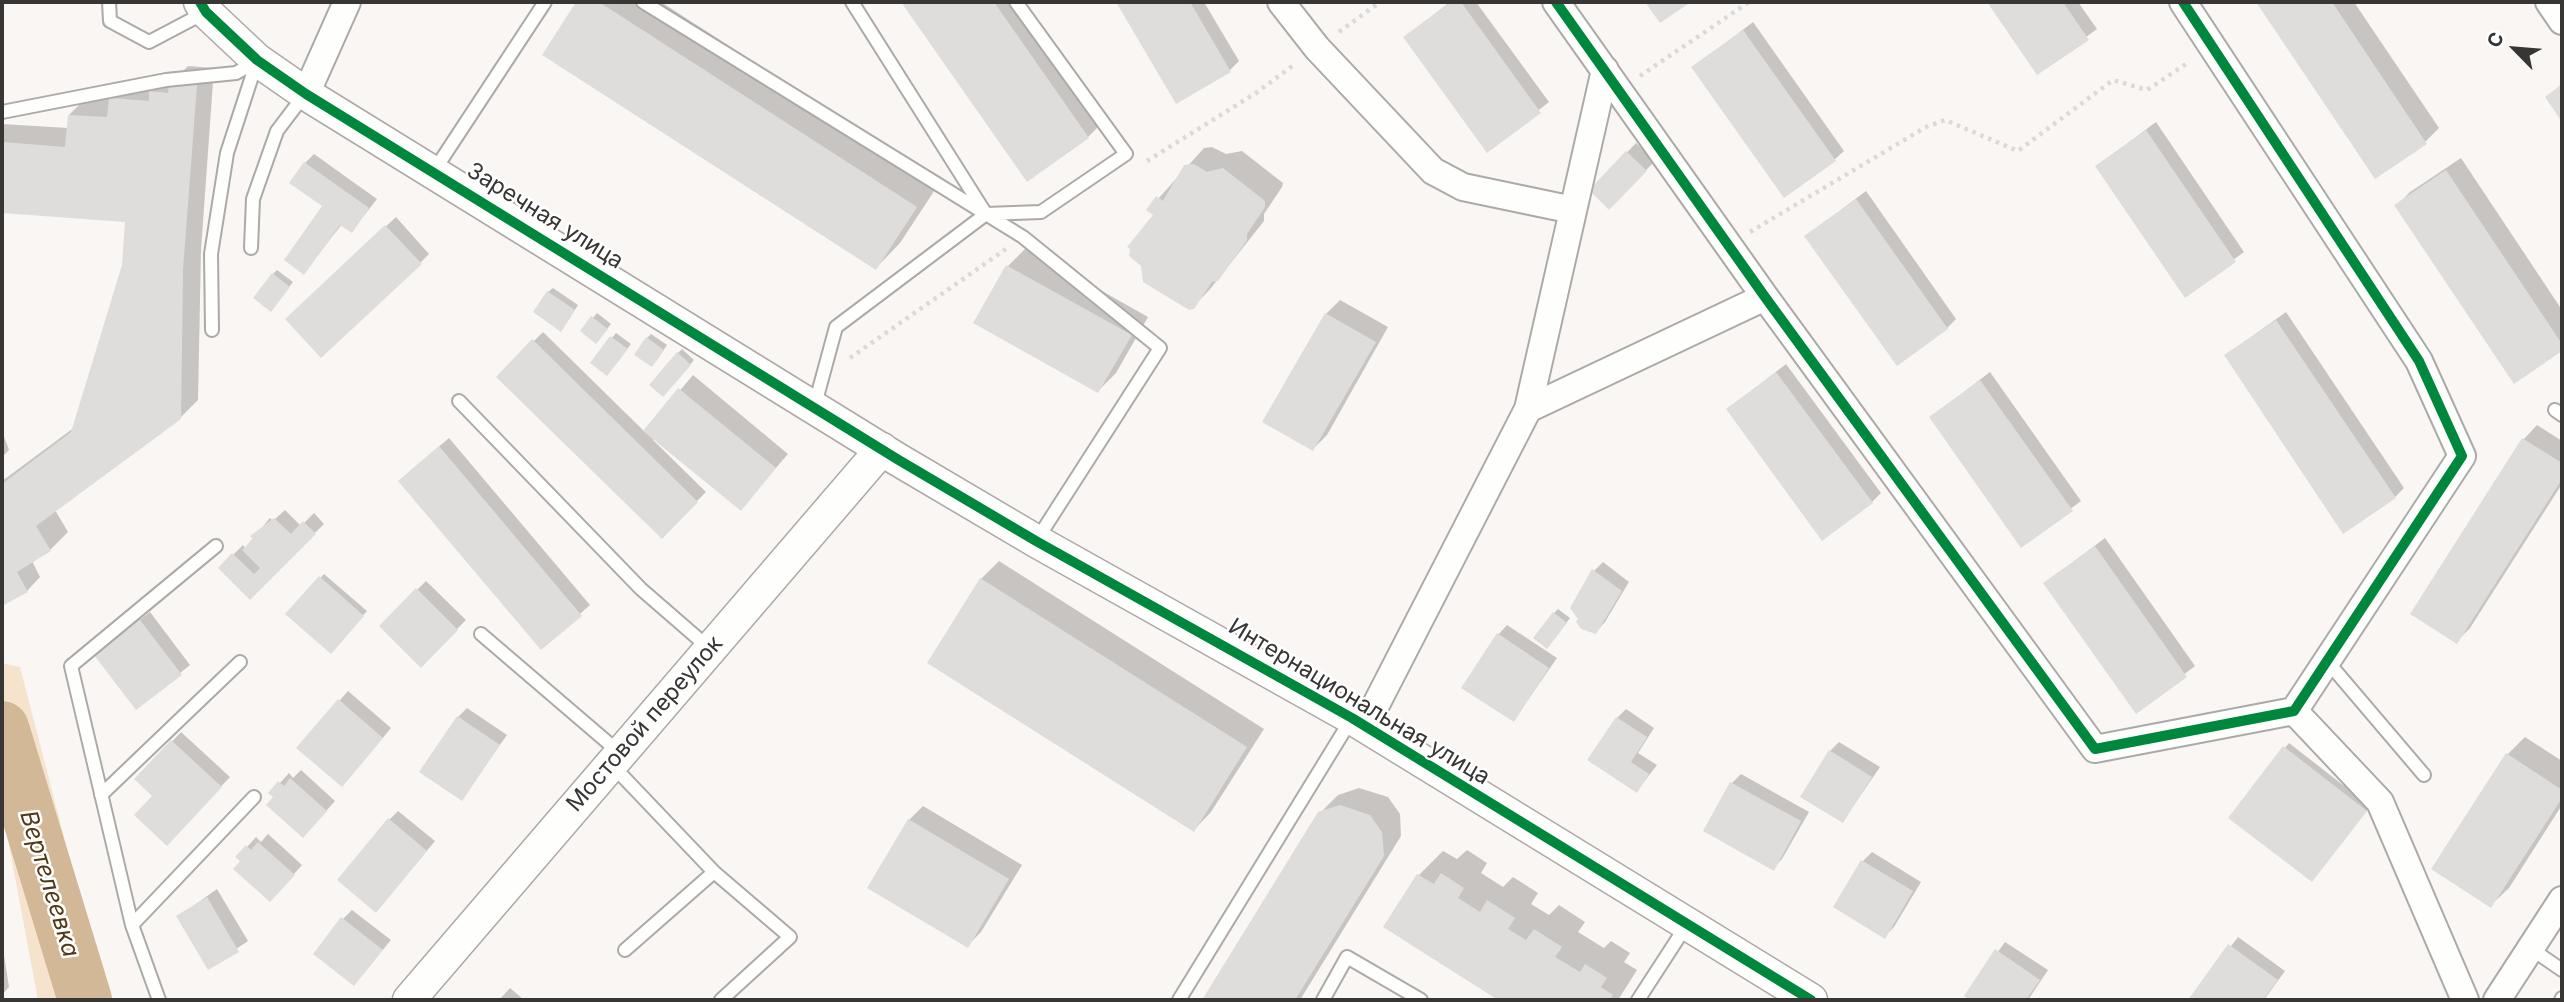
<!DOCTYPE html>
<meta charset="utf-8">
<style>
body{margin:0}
#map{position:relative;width:2564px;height:1002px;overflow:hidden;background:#f9f6f3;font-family:Inter,sans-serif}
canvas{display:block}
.frame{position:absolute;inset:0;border:4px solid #383634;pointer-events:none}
.north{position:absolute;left:2480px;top:14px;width:70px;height:70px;-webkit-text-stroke:5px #fff;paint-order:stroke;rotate:295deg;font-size:19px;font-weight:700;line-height:28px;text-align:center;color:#383634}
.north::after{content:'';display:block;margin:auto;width:24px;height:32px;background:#383634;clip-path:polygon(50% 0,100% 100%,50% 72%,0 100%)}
</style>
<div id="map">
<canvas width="2564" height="1002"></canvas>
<div class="frame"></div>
<div class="north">С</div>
</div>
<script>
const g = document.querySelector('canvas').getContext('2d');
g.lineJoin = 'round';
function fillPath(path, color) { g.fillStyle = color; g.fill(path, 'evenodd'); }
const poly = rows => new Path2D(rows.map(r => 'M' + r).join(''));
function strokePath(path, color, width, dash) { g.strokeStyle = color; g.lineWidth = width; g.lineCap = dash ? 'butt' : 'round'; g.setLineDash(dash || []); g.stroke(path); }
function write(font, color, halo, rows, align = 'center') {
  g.font = font + ' Inter,sans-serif'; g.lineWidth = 5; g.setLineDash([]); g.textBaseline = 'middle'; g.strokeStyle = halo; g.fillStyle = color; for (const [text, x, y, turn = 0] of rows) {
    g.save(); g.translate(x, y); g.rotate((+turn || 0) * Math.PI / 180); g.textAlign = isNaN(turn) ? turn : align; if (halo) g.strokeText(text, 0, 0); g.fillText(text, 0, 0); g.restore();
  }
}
fillPath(poly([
 [2,663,20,667,106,1000,38,1000,2,808]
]), '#f6e3cd');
fillPath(poly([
 [579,2,661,2,940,182,900,243,876,268,545,54],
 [903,2,1024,2,1106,119,1088,137,1027,180],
 [1118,2,1204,2,1239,61,1230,70,1177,102],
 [1450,2,1476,2,1549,102,1487,150,1405,37],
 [1990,2,2078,2,2097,29,2038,72],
 [2258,2,2354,2,2439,128,2425,142,2375,177],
 [1753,22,1844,151,1834,160,1694,67],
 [188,66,214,68,201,250,198,400,180,418,55,510,68,532,50,550,32,561,40,577,27,591,2,604,2,481,75,427,123,265,127,220,2,211,2,124,68,128,69,115,87,97,111,99,128,81,179,75],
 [2156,122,2244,252,2185,295,2097,166],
 [1636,143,1655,161,1609,208,1591,190],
 [1212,147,1226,154,1242,151,1283,183,1282,187,1264,214,1264,221,1211,288,1193,307,1156,215,1148,210,1204,148],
 [314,154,377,199,352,231,342,224,304,273,325,206,305,163],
 [2461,158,2562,310,2562,349,2514,382,2396,206,2410,192],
 [1866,191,1956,319,1947,328,1806,236],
 [396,217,429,254,420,263,296,310],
 [1026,248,1148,317,1116,373,1098,391,976,322,1008,266],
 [277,270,293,282,274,306,273,274],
 [553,288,578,305,565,325,548,292],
 [1340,300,1388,327,1327,435,1313,449,1265,421,1326,314],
 [2286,312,2404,488,2395,497,2226,355],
 [597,313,611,324,600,338,582,331],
 [543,332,645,432,693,375,788,454,741,508,655,438,653,440,706,492,662,536,499,376],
 [616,333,631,344,611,370,592,362],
 [651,334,667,345,656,361,647,338],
 [682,349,694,360,667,391,678,353],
 [1786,364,1881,493,1872,502,1728,409],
 [1990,372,2081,501,2022,545,1931,417],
 [2537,425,2562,441,2562,484,2470,628,2456,642,2412,614,2524,439],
 [2,431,9,450,2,457],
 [449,438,590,605,541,648,409,472],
 [285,510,301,526,314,513,324,524,250,597,220,568,243,545,245,548,270,518,273,521],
 [2105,538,2195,666,2136,711,2045,583],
 [999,561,1264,729,1211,812,1194,830,981,579],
 [1603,562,1629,582,1605,622,1596,632,1581,618,1594,571],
 [324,574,367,611,330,652,288,614],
 [426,581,466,620,421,665,381,626],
 [1558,609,1570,618,1551,643,1554,613],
 [150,612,190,665,137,708,106,646],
 [1507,625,1557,658,1514,720,1498,635],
 [348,691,391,728,351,776,298,748],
 [467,708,507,735,461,799,458,717],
 [1626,709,1654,728,1638,753,1657,765,1637,791,1617,718],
 [181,732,230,777,176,834,155,796,137,779],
 [2525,737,2562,761,2562,805,2509,888,2491,905,2507,755],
 [1839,742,1880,767,1843,821,1830,751],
 [2289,743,2370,806,2316,876,2230,817],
 [301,770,335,801,312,827,275,797,280,783,289,773,293,778],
 [1741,774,1809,812,1782,859,1773,869,1732,783],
 [1359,788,1388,797,1400,814,1401,836,1300,1000,1204,1000,1320,813,1338,795],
 [923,806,1022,865,981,932,967,946,909,820],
 [398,811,435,841,385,901,389,820],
 [268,834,302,865,279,891,238,857,256,837,261,842],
 [1467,850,1487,863,1481,873,1503,887,1513,877,1538,893,1531,904,1549,915,1559,905,1585,922,1578,932,1604,948,1611,941,1630,953,1624,962,1637,970,1618,1000,1501,1000,1386,927,1419,875,1443,851,1457,859],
 [1872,852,1921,882,1894,927,1885,936,1863,861],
 [217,889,248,941,209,967,179,916],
 [352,910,391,940,354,984,343,919],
 [2238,937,2285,971,2264,1000,2190,1000],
 [2,942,9,987,2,995],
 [2005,942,2048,970,2028,1000,1973,1000,1966,996],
 [510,988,524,1000,499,1000]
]), '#0003');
strokePath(poly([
 [2,728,85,1000]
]), '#d3b897', 54);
fillPath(poly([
 [576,2,599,2,917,207,876,270,542,55],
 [901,2,994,2,1089,138,1027,182],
 [1116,2,1190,2,1231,72,1176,104],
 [1451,2,1461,2,1541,113,1487,153,1403,37],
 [1645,2,1691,2,1660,23],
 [1987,2,2063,2,2089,40,2037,75],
 [2256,2,2332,2,2427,144,2375,179],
 [1743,30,1836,161,1784,198,1691,67],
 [169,83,197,85,183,269,181,419,36,526,51,551,17,572,28,592,2,606,2,484,71,432,122,265,125,222,2,213,2,142,65,147,68,115,107,117,109,98,149,101,149,91,168,93],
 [2562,84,2562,122,2545,97],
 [2146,130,2236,262,2185,298,2095,166],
 [1626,151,1647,171,1609,210,1589,190],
 [304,162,369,208,352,233,340,225,304,275,284,260,322,206,289,183],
 [1194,164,1207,172,1223,168,1265,201,1265,207,1247,234,1247,240,1218,281,1212,282,1194,309,1189,310,1143,282,1141,266,1129,256,1130,249,1127,247,1153,215,1146,210,1156,196,1163,201,1184,165],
 [2446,170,2562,344,2562,351,2514,384,2394,205],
 [1856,199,1948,329,1897,366,1804,236],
 [385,225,422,264,321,358,285,319],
 [1006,265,1132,335,1098,393,973,323],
 [272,273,290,287,271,312,253,298],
 [547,291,575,310,561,332,533,312],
 [1325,313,1376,342,1313,451,1262,422],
 [591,316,608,329,596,344,580,331],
 [2276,320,2396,498,2343,534,2224,355],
 [610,336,628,349,607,376,590,363],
 [646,337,664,350,652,367,634,355],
 [532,339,698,502,662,539,496,377],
 [677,352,691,365,663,397,649,385],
 [1776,372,1873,503,1822,541,1726,409],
 [1980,380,2073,511,2021,548,1929,417],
 [678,388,776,468,741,511,643,431],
 [2522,438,2562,463,2562,479,2457,644,2410,614],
 [439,446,582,616,541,650,398,481],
 [274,518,291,534,303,521,316,534,250,600,218,568,232,553,254,574,260,568,242,550,253,539,250,536],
 [2095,546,2187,677,2136,714,2043,583],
 [1592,569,1622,591,1596,634,1581,629,1576,622,1578,619,1570,608],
 [319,576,364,616,331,654,285,614],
 [980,578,1247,747,1194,832,927,663],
 [416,588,458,630,421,668,379,626],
 [1553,612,1567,623,1547,649,1533,638],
 [140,620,182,675,136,710,94,655],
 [1497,633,1549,668,1514,722,1461,688],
 [338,699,383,738,342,787,296,748],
 [457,716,500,745,462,801,419,772],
 [1616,717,1647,737,1631,762,1649,774,1637,793,1587,760],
 [171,740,222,787,167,846,134,815,152,796,134,779],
 [2283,746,2367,811,2312,882,2228,818],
 [1829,750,1872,777,1843,823,1800,797],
 [2506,753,2562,790,2562,798,2491,908,2431,869],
 [290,778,327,811,303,838,266,805,273,797,268,793,278,781,284,786],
 [1730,782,1801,821,1774,871,1703,831],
 [1340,805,1370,815,1382,832,1384,856,1295,1000,1202,1000,1318,812],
 [388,818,427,851,376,913,337,880],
 [908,819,1009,879,968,948,867,888],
 [258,842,295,875,270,902,233,869,240,861,235,857,246,845,251,850],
 [1861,860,1913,891,1885,939,1833,907],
 [1441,873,1464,888,1458,898,1480,912,1487,900,1515,918,1508,929,1526,940,1534,929,1562,947,1555,957,1580,972,1585,964,1607,978,1601,987,1613,995,1610,1000,1498,1000,1383,927,1417,874,1434,884],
 [207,897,239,952,208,970,176,916],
 [341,917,383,950,354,986,313,954],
 [2228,944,2278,980,2263,1000,2188,1000],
 [1995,949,2040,980,2026,1000,1970,1000,1964,996]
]), '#dfdddb');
const service = poly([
 [109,2,110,21,149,42,206,12],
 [643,2,1023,237,1160,348,1036,541],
 [852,2,984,211],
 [2,112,166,80,236,73,257,61],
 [434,171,545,2],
 [251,248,253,199,277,131,305,94],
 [212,330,211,254,227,153,257,61],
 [459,401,641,589,709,648],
 [814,408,836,327,986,214,1041,212,1126,154,1016,2],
 [2555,410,2562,415],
 [481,634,620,753],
 [2327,661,2424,775],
 [611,764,714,872,625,950],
 [101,795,240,662],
 [714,872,790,937,721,1000],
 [132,925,254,797],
 [2530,948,2562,970],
 [159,1000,132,925,71,666,216,546],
 [1179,1000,1352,718],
 [1323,1000,1347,957,1421,1000],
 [1638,1000,1686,926],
 [2561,1000,2562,998]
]);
const minor = poly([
 [1281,2,1317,48,1433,171,1463,187,1573,210],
 [1556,2,1765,297,2095,749,2294,711,2462,456,2419,361,2183,2],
 [2549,2,2562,21],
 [306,94,347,2],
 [1528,409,1605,70],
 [2294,711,2380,802,2465,1000],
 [1365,726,1528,409,1765,297],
 [2497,1000,2562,900]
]);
const tertiary = poly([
 [200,2,206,12,257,60,306,94,897,459,1036,541,1352,718,1811,1000],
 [409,1000,882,449]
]);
strokePath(service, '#acaaa8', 16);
strokePath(minor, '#acaaa8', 30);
strokePath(tertiary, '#acaaa8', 35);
strokePath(poly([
 [1339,32,1380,2],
 [1640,76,1749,2],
 [1147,161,1256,93,1295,64],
 [1750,232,1926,127,1945,120,2018,151,2113,80,2147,90,2189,62],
 [850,358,1006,249]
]), '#dadad9', 4.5, [3.5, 5]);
strokePath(service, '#fefefd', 12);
strokePath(minor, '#fefefd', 26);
strokePath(tertiary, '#fefefd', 32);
strokePath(poly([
 [200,2,206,12,257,60,306,94,897,459,1036,541,1352,718,1811,1000],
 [1556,2,1765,297,2095,749,2294,711,2462,456,2419,361,2183,2]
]), '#00873e', 10);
write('23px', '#383634', '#fff', [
 ["Заречная улица",545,216,32],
 ["Интернациональная улица",1359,702,31],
 ["Мостовой переулок",645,724,-49]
]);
write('italic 24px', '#533815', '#fff', [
 ["Вертелеевка",49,884,73]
]);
</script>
